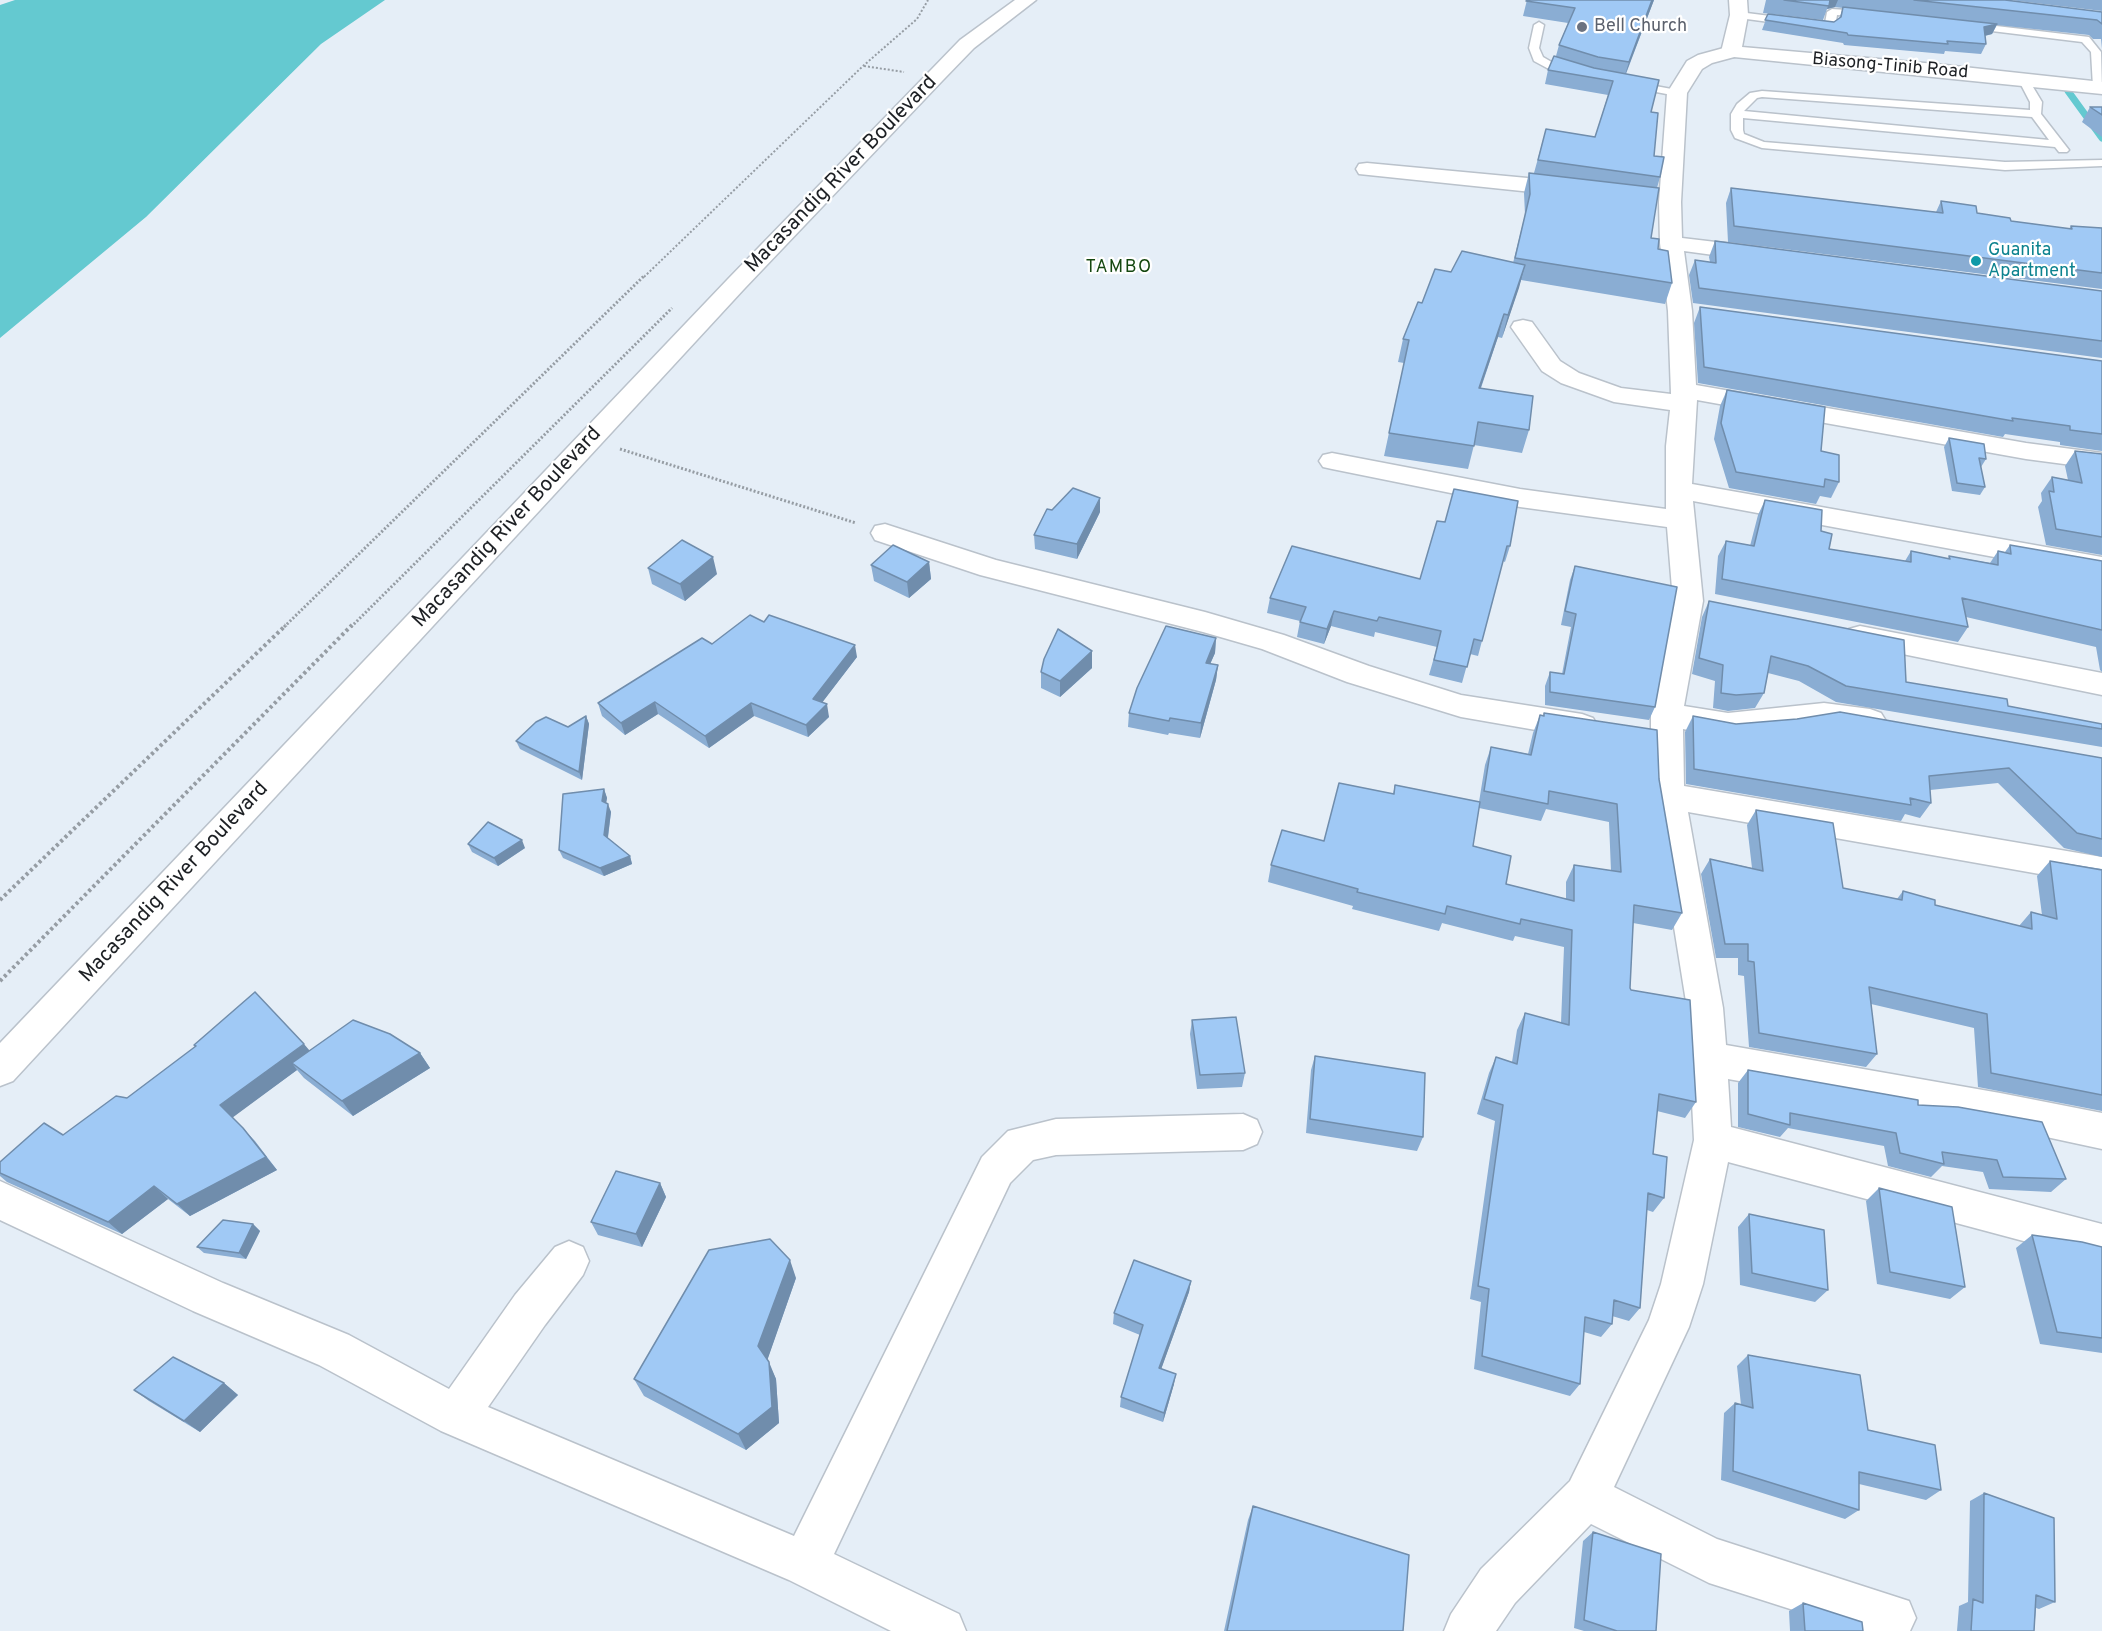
<!DOCTYPE html>
<style>
body{margin:0}
canvas{display:block;background:#e5eef7}
</style>
<canvas width="2102" height="1631"></canvas>
<script>
const g = document.querySelector('canvas').getContext('2d');
g.lineJoin = 'round';
function fillPath(path, color) { g.fillStyle = color; g.fill(path, 'evenodd'); }
const poly = rows => new Path2D(rows.map(r => 'M' + r).join(''));
function strokePath(path, color, width, dash) { g.strokeStyle = color; g.lineWidth = width; g.lineCap = dash ? 'butt' : 'round'; g.setLineDash(dash || []); g.stroke(path); }
function write(font, color, halo, rows, align = 'center') {
  g.font = font + ' Overpass,sans-serif'; g.lineWidth = 4.5; g.setLineDash([]); g.textBaseline = 'middle'; g.strokeStyle = halo; g.fillStyle = color; for (const [text, x, y, turn = 0] of rows) {
    g.save(); g.translate(x, y); g.rotate((+turn || 0) * Math.PI / 180); g.textAlign = isNaN(turn) ? turn : align; if (halo) g.strokeText(text, 0, 0); g.fillText(text, 0, 0); g.restore();
  }
}
fillPath(poly([
 [15,0,385,0,321,44,146,217,0,338,0,5]
]), '#64c9d0');
strokePath(poly([
 [2068,91,2102,138]
]), '#64c9d0', 7);
const service = poly([
 [1832,9,1863,11,1868,14,1863,17,1837,15,1835,27,1830,30,1739,18,1734,15,1739,12,1825,23,1827,12,1832,9],
 [1539,22,1544,25,1539,48,1543,57,1555,64,1576,70,1576,74,1547,68,1534,61,1529,48,1534,25,1539,22],
 [1971,23,2089,37,2101,52,2102,89,2098,90,2093,87,2091,52,2082,42,1967,28,1966,26,1971,23],
 [2023,76,2027,77,2042,102,2041,114,2069,150,2067,152,2059,152,2055,147,1743,118,1743,130,1744,134,1764,142,2005,162,2102,160,2102,166,2005,170,1762,148,1735,138,1731,130,1731,114,1737,104,1750,93,1762,91,2030,110,2030,102,2018,79,2023,76],
 [1762,97,2032,117,2049,140,1744,111,1757,98,1762,97],
 [1634,82,1677,90,1682,93,1677,96,1630,87,1629,85,1634,82]
]);
const minor = poly([
 [1731,46,1738,48,1741,52,1738,56,1712,63,1702,69,1687,93,1681,202,1682,238,1758,247,1766,249,1769,254,1766,259,1758,261,1684,251,1692,311,1696,385,2026,443,2102,453,2102,469,2026,459,1697,400,1692,484,2102,557,2102,577,1693,501,1703,601,1684,706,1728,713,1824,703,1870,709,1881,713,1886,721,1881,729,1870,733,1824,725,1728,737,1683,729,1684,786,2102,857,2102,885,1688,812,1723,1008,1726,1045,2000,1093,2102,1113,2102,1149,2000,1127,1728,1079,1731,1127,2102,1224,2102,1262,1728,1162,1703,1284,1689,1327,1614,1487,1717,1539,1909,1601,1916,1618,1910,1631,1859,1631,1709,1583,1591,1524,1515,1603,1496,1631,1444,1631,1451,1614,1481,1569,1570,1481,1649,1320,1661,1284,1694,1140,1687,1008,1653,796,1651,770,1651,715,1673,601,1667,527,1520,507,1332,469,1323,467,1319,461,1323,455,1332,453,1520,489,1666,509,1666,446,1670,410,1614,402,1561,383,1542,371,1511,327,1514,322,1523,320,1532,322,1560,361,1579,373,1621,388,1671,394,1668,311,1660,243,1659,202,1667,93,1687,61,1698,55,1731,46],
 [1367,163,1570,182,1578,184,1581,189,1578,194,1570,196,1359,174,1356,169,1359,164,1367,163],
 [885,524,996,560,1205,612,1284,635,1369,666,1461,695,1582,714,1593,718,1598,726,1593,734,1582,738,1461,717,1347,682,1262,649,1203,632,980,575,875,540,871,533,875,526,885,524],
 [1860,626,2102,673,2102,695,1849,643,1845,636,1849,629,1860,626],
 [1243,1114,1257,1120,1262,1132,1257,1144,1243,1150,1056,1155,1033,1160,1010,1183,834,1554,959,1614,966,1631,891,1631,789,1580,441,1431,319,1365,193,1311,0,1220,0,1181,223,1283,349,1335,449,1389,515,1295,555,1247,569,1241,583,1247,589,1261,583,1275,545,1325,488,1407,794,1536,982,1157,1008,1131,1056,1119,1243,1114]
]);
const tertiary = poly([
 [1015,0,1036,0,974,48,943,80,744,289,13,1081,0,1086,0,1043,728,279,929,72,960,40,1015,0],
 [1729,0,1747,0,1748,15,1742,47,1936,64,2102,82,2102,94,1724,56,1721,52,1730,15,1729,0]
]);
strokePath(service, '#bac2cb', 3);
strokePath(minor, '#bac2cb', 3);
strokePath(tertiary, '#bac2cb', 3);
strokePath(poly([
 [864,66,904,72],
 [644,277,863,66,917,19,928,0]
]), '#969da4', 2, [2, 2]);
strokePath(poly([
 [620,449,856,523],
 [284,627,645,275],
 [351,627,672,308]
]), '#969da4', 3, [2, 2]);
strokePath(poly([
 [0,900,286,625],
 [0,981,352,625]
]), '#969da4', 4, [3, 3]);
fillPath(service, '#fff');
fillPath(minor, '#fff');
fillPath(tertiary, '#fff');
fillPath(poly([
 [1527,0,1654,0,1626,74,1651,112,1654,156,1660,177,1657,188,1651,238,1658,249,1672,283,1665,304,1521,280,1502,338,1498,337,1481,388,1529,430,1522,453,1474,445,1468,469,1384,456,1404,363,1398,362,1403,339,1422,303,1451,272,1513,263,1525,215,1524,193,1529,173,1534,173,1546,129,1595,137,1608,95,1545,84,1548,70,1556,56,1559,45,1568,23,1523,16],
 [1766,0,2005,0,2102,12,2102,49,2101,39,2093,39,2089,35,1997,25,1992,34,1985,36,1986,44,1981,54,1945,51,1944,54,1844,45,1843,43,1762,30,1768,14,1834,22,1839,19,1843,8,1835,7,1827,9,1823,20,1763,13],
 [2010,0,2102,0,2102,11],
 [2090,107,2102,107,2102,137,2082,122],
 [1731,188,1936,212,1941,201,1977,213,2011,221,2069,229,2071,226,2102,228,2102,289,1728,242,1726,203],
 [1715,241,2102,291,2102,358,1693,303,1689,275,1695,260,1710,262,1709,257],
 [1700,307,2102,361,2102,451,2060,445,2060,442,2005,434,2003,437,1698,383,1694,323],
 [1727,390,1821,451,1839,482,1831,498,1820,496,1816,504,1729,488,1714,439,1720,406],
 [1949,438,1986,459,1981,467,1985,487,1980,495,1952,491,1944,447],
 [2075,451,2102,454,2102,555,2046,545,2038,507,2042,501,2041,493,2052,477,2068,480,2065,466],
 [1765,500,1821,531,1829,549,1905,561,1911,551,1948,559,1949,556,1990,563,1998,551,2005,552,2010,545,2102,561,2102,672,2100,670,2096,647,1966,617,1968,627,1958,642,1715,594,1718,556,1726,541,1750,546,1758,515],
 [1100,512,1077,559,1035,549,1034,535],
 [1437,521,1510,546,1505,562,1503,561,1478,656,1470,654,1462,683,1429,675,1437,647,1375,632,1374,637,1331,626,1324,644,1297,637,1300,621,1267,613,1270,598,1420,579],
 [929,562,931,579,909,598,874,581,871,565],
 [1575,566,1655,707,1649,720,1545,705,1545,686,1550,672,1562,674,1571,627,1561,625,1570,580],
 [648,568,717,574,685,601,652,584],
 [1709,601,1906,682,2008,706,2102,729,2102,747,1836,702,1799,681,1768,673,1764,693,1755,708,1728,711,1713,708,1715,681,1692,674,1702,617],
 [764,622,857,657,822,702,829,717,808,737,754,716,709,748,658,714,625,735,602,716,598,703,712,644],
 [1216,638,1215,653,1210,664,1218,665,1216,680,1200,738,1169,733,1168,735,1128,727,1129,713],
 [1092,651,1092,668,1060,697,1041,688,1041,672],
 [1544,713,1659,779,1682,913,1672,930,1633,923,1630,988,1696,1102,1685,1118,1657,1111,1653,1154,1664,1198,1653,1212,1647,1210,1640,1308,1629,1321,1612,1316,1612,1324,1601,1337,1584,1332,1580,1384,1570,1396,1474,1369,1481,1302,1470,1299,1495,1121,1477,1114,1489,1073,1496,1057,1512,1062,1517,1030,1525,1013,1561,1023,1564,947,1515,936,1513,941,1442,923,1439,931,1352,909,1353,906,1268,882,1271,865,1324,841,1393,794,1395,785,1479,802,1485,765,1491,747,1528,754,1533,733,1540,715,1543,716],
 [1479,808,1541,821,1546,809,1609,822,1611,871,1574,865,1566,882,1566,899,1506,884,1473,846],
 [586,716,589,724,582,780,520,749,516,741,568,727],
 [1693,716,1736,724,2102,758,2102,857,2064,848,1998,783,1930,790,1931,803,1920,818,1905,814,1901,821,1686,784,1685,732],
 [604,789,607,798,606,803,611,812,608,838,630,856,632,864,604,876,563,858,559,850],
 [1756,810,1843,888,1897,899,1903,891,1935,905,2019,926,2031,912,2042,915,2037,876,2050,861,2102,869,2102,1111,1978,1087,1974,1028,1871,1004,1877,1054,1866,1067,1749,1047,1744,976,1738,975,1738,958,1716,958,1701,874,1710,859,1752,868,1747,825],
 [468,844,525,848,498,866,472,852],
 [1192,1020,1245,1073,1242,1087,1197,1089,1190,1034],
 [194,1045,310,1051,420,1053,430,1068,353,1116,304,1078,297,1070,232,1117,255,1141,277,1170,190,1216,168,1199,122,1234,7,1182,0,1176,0,1162,63,1135,127,1098,195,1047],
 [1315,1056,1423,1137,1417,1151,1306,1133,1311,1070],
 [1748,1070,1918,1105,2066,1179,2051,1192,1989,1189,1983,1172,1942,1166,1931,1177,1888,1166,1884,1146,1788,1128,1780,1137,1738,1127,1738,1083],
 [660,1183,666,1197,642,1247,598,1235,591,1222],
 [1879,1188,1965,1287,1950,1299,1877,1284,1866,1201],
 [1749,1214,1828,1290,1815,1302,1740,1285,1738,1227],
 [253,1224,260,1231,246,1259,204,1253,197,1247],
 [2032,1235,2102,1247,2102,1353,2040,1344,2016,1248],
 [796,1278,767,1360,776,1379,779,1423,746,1450,644,1396,634,1379],
 [1191,1281,1189,1292,1161,1369,1174,1384,1163,1422,1120,1407,1121,1397,1140,1335,1113,1324,1114,1313],
 [1748,1355,1941,1490,1926,1500,1859,1484,1859,1510,1845,1519,1721,1480,1724,1413,1735,1403,1741,1405,1737,1366],
 [224,1383,238,1395,200,1432,149,1401,134,1390],
 [1984,1493,2055,1602,2039,1609,2036,1608,2034,1631,1957,1631,1959,1606,1968,1602,1970,1501],
 [1253,1506,1403,1631,1224,1631,1248,1520],
 [1593,1532,1656,1631,1584,1631,1574,1628,1583,1541],
 [1803,1603,1863,1631,1790,1631,1789,1611]
]), '#8aadd3');
fillPath(poly([
 [1652,0,1654,0,1624,78,1629,62],
 [1830,0,1838,0,1835,7,1827,9],
 [1997,24,1992,34,1979,37,1984,27],
 [1525,265,1519,288,1502,338,1508,315],
 [1504,314,1498,337,1473,410,1479,388],
 [1100,498,1100,512,1077,559,1077,544],
 [713,557,717,574,685,601,680,584],
 [929,562,931,579,909,598,907,582],
 [1334,611,1331,626,1324,644,1327,629],
 [1216,638,1215,653,1204,678,1206,663],
 [855,645,857,657,815,712,813,699],
 [1092,651,1092,668,1060,697,1060,681],
 [1218,665,1216,680,1200,738,1201,723],
 [655,702,658,714,625,735,621,723],
 [751,703,754,716,709,748,705,736],
 [827,704,829,717,808,737,806,725],
 [586,716,589,724,582,780,579,772],
 [604,789,607,798,605,809,602,801],
 [608,804,611,812,607,843,604,835],
 [522,840,525,848,498,866,494,858],
 [630,856,632,864,604,876,600,868],
 [304,1044,315,1057,292,1063,297,1070,232,1118,220,1105],
 [420,1053,430,1068,353,1116,342,1101],
 [243,1128,277,1170,190,1216,177,1204],
 [660,1183,666,1197,642,1247,636,1234],
 [154,1186,168,1199,122,1234,108,1222],
 [253,1224,260,1231,246,1259,239,1253],
 [790,1260,796,1278,766,1364,758,1346],
 [1191,1281,1189,1292,1158,1378,1159,1368],
 [769,1362,776,1379,779,1423,746,1450,738,1434],
 [1176,1374,1174,1384,1163,1422,1164,1413],
 [224,1383,238,1395,200,1432,184,1421]
]), '#708dac');
const building = poly([
 [1527,0,1652,0,1629,62,1598,57,1559,45,1575,8,1526,1,1527,0],
 [1784,0,1830,0,1829,6,1784,0],
 [1914,0,2005,0,2102,12,2102,24,2097,20,1914,0],
 [1843,7,1997,24,1984,27,1986,44,1947,41,1948,44,1848,35,1847,33,1765,20,1768,14,1834,22,1841,17,1843,7],
 [1554,56,1594,68,1659,80,1651,112,1658,113,1654,156,1664,157,1660,177,1538,160,1546,129,1595,137,1613,81,1548,70,1554,56],
 [2090,107,2102,107,2102,115,2090,107],
 [1529,173,1659,188,1651,238,1659,239,1658,249,1668,251,1672,283,1515,258,1530,194,1529,173],
 [1731,188,1943,213,1941,201,1976,206,1977,213,2010,218,2011,221,2072,229,2071,226,2102,228,2102,273,1734,226,1731,188],
 [1715,241,2102,291,2102,341,1699,288,1695,260,1716,263,1715,241],
 [1462,251,1525,265,1508,315,1504,314,1479,388,1533,396,1529,430,1478,422,1474,446,1389,433,1409,340,1403,339,1418,302,1422,303,1435,269,1451,272,1462,251],
 [1700,307,2102,361,2102,434,2070,430,2070,426,2012,418,2013,421,1704,367,1700,307],
 [1727,390,1825,407,1821,451,1839,455,1839,482,1825,479,1824,487,1736,472,1721,423,1727,390],
 [1949,438,1984,444,1986,459,1979,458,1985,487,1957,483,1949,438],
 [2075,451,2102,454,2102,537,2056,529,2049,491,2054,492,2052,477,2082,483,2075,451],
 [1073,488,1100,498,1077,544,1034,535,1047,509,1052,510,1073,488],
 [1454,489,1518,501,1510,546,1507,546,1482,641,1474,639,1467,667,1434,660,1441,631,1379,617,1377,621,1334,611,1327,629,1300,622,1306,607,1270,598,1292,546,1420,579,1437,521,1445,522,1454,489],
 [1765,500,1822,510,1821,531,1832,534,1829,549,1911,562,1911,551,1950,559,1949,556,1998,565,1998,551,2011,554,2010,545,2102,561,2102,630,1962,598,1968,627,1722,579,1726,541,1754,546,1765,500],
 [682,540,713,557,680,584,648,568,682,540],
 [893,545,929,562,907,582,871,565,893,545],
 [1575,566,1677,587,1655,707,1550,692,1550,672,1564,674,1576,614,1565,611,1575,566],
 [1709,601,1904,640,1906,682,2007,699,2008,706,2102,724,2102,729,1846,686,1808,666,1771,656,1764,693,1736,695,1721,693,1723,665,1699,658,1709,601],
 [750,615,764,622,769,615,855,645,813,699,827,704,806,725,751,703,705,736,655,702,621,723,598,703,702,638,712,644,750,615],
 [1166,626,1216,638,1206,663,1218,665,1201,723,1170,718,1169,721,1129,713,1137,688,1166,626],
 [1058,629,1092,651,1060,681,1041,672,1044,659,1058,629],
 [1840,712,2102,758,2102,839,2077,833,2009,768,1929,776,1931,803,1910,798,1911,805,1694,769,1693,716,1736,724,1797,719,1840,712],
 [1544,713,1657,730,1659,779,1682,913,1634,905,1630,988,1631,990,1690,1000,1696,1102,1659,1094,1653,1154,1667,1157,1664,1198,1648,1193,1640,1308,1614,1300,1612,1324,1585,1317,1580,1384,1482,1356,1489,1289,1478,1286,1503,1105,1484,1099,1496,1057,1517,1064,1525,1013,1569,1025,1572,930,1521,919,1520,924,1447,906,1445,914,1357,892,1358,889,1271,865,1282,830,1324,841,1339,783,1394,794,1395,785,1480,802,1473,846,1511,856,1506,884,1574,901,1574,865,1621,872,1617,804,1549,791,1548,804,1484,791,1491,747,1531,755,1540,715,1544,716,1544,713],
 [586,716,579,772,516,741,536,722,546,717,568,727,586,716],
 [604,789,602,801,608,804,604,835,630,856,600,868,559,850,563,794,604,789],
 [1756,810,1833,823,1843,888,1902,900,1903,891,1935,900,1935,905,2032,929,2031,912,2057,919,2050,861,2102,870,2102,1095,1991,1073,1987,1014,1869,987,1877,1054,1759,1033,1754,962,1748,961,1748,944,1725,944,1710,859,1763,871,1756,810],
 [488,822,522,840,494,858,468,844,488,822],
 [255,992,304,1044,220,1105,243,1128,266,1157,177,1204,154,1186,108,1222,0,1173,0,1162,44,1123,63,1135,116,1096,127,1098,196,1046,194,1045,255,992],
 [1236,1017,1245,1073,1200,1075,1192,1020,1236,1017],
 [353,1020,390,1034,420,1053,342,1101,292,1063,353,1020],
 [1315,1056,1425,1073,1423,1137,1310,1119,1315,1056],
 [1748,1070,1918,1100,1918,1105,1958,1107,2042,1122,2066,1179,2003,1177,1997,1160,1942,1152,1944,1164,1900,1153,1896,1133,1790,1113,1790,1125,1748,1114,1748,1070],
 [616,1171,660,1183,636,1234,591,1222,616,1171],
 [1879,1188,1952,1207,1965,1287,1890,1272,1879,1188],
 [1749,1214,1824,1230,1828,1290,1752,1273,1749,1214],
 [223,1220,253,1224,239,1253,197,1247,223,1220],
 [2032,1235,2082,1242,2102,1247,2102,1338,2057,1332,2032,1235],
 [770,1239,790,1260,758,1346,769,1362,772,1407,738,1434,634,1379,709,1250,770,1239],
 [1134,1260,1191,1281,1159,1368,1176,1374,1164,1413,1121,1397,1143,1325,1114,1313,1134,1260],
 [1748,1355,1860,1375,1868,1430,1935,1445,1941,1490,1859,1472,1859,1510,1733,1471,1735,1403,1753,1408,1748,1355],
 [173,1357,224,1383,184,1421,134,1390,173,1357],
 [1984,1493,2054,1518,2055,1602,2036,1595,2034,1631,1971,1631,1973,1599,1983,1603,1984,1493],
 [1253,1506,1409,1555,1403,1631,1227,1631,1253,1506],
 [1593,1532,1661,1554,1656,1631,1617,1631,1584,1620,1593,1532],
 [1803,1603,1862,1622,1863,1631,1805,1631,1803,1603]
]);
fillPath(building, '#a0c9f5');
strokePath(building, '#708dac', 1.5);
for (const [x, y, r, color] of [
 [1582,27,6,"#6b7280"],
 [1976,261,6,"#0f9aa8"]
]) { const dot = new Path2D(); dot.arc(x, y, r, 0, 2 * Math.PI); g.fillStyle = color; g.fill(dot); strokePath(dot, '#fff', 2); }
write('18px', '#5b616d', '#fff', [
 ["Bell Church",1594,27]
], 'left');
write('18px', '#1d2024', '#fff', [
 ["Biasong-Tinib Road",1890,67,5]
]);
write('18px', '#0d838f', '#fff', [
 ["Guanita",1988,251],
 ["Apartment",1988,272]
], 'left');
g.letterSpacing = '1.5px';
write('18px', '#144710', '#fff', [
 ["TAMBO",1119,268]
]);
g.letterSpacing = '0px';
write('21px', '#1d2024', '#fff', [
 ["Macasandig River Boulevard",842,175,-46],
 ["Macasandig River Boulevard",508,528,-47],
 ["Macasandig River Boulevard",175,883,-47]
]);
</script>
